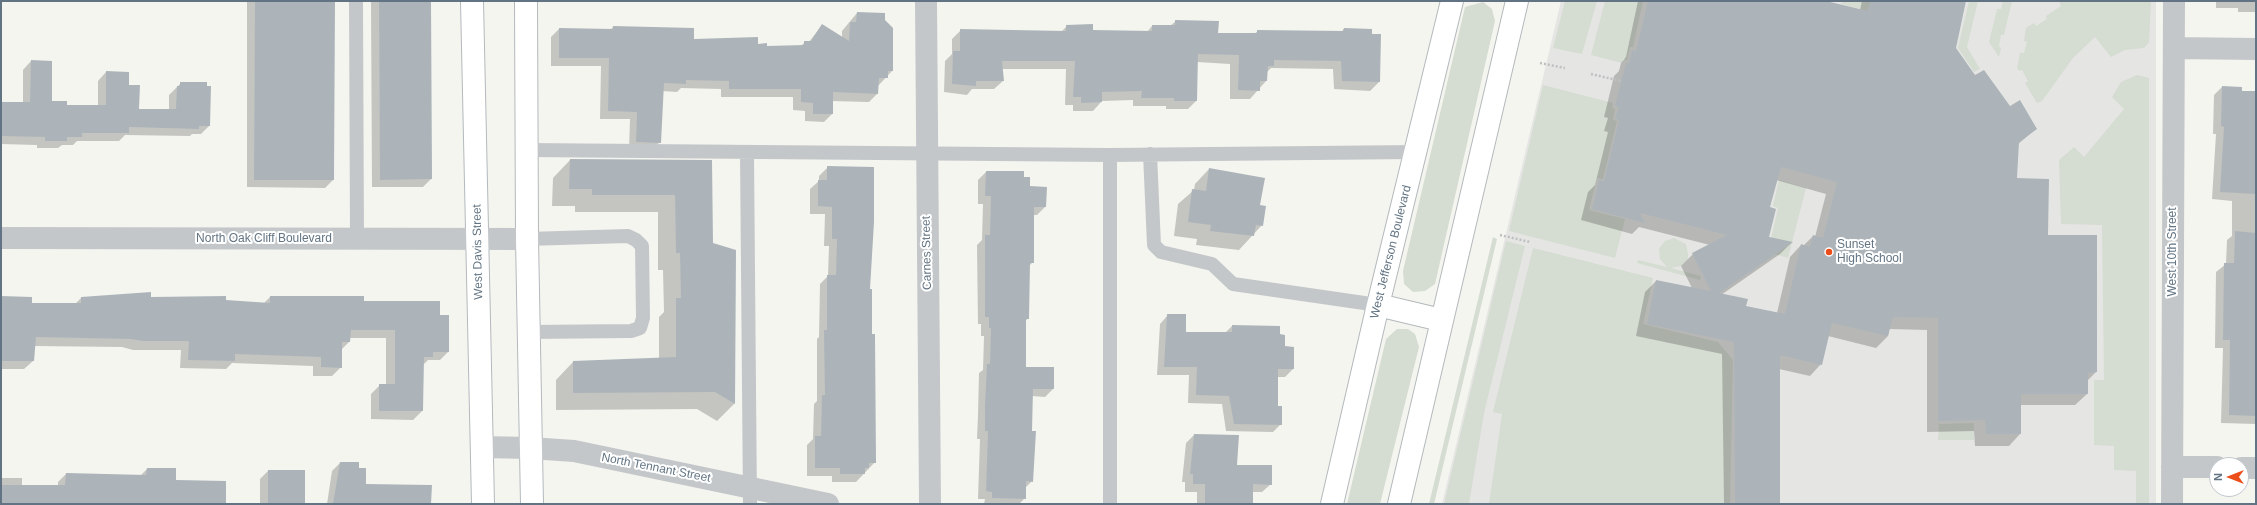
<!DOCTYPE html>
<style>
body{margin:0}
#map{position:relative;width:2257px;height:505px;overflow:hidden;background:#f5f5f0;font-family:Helvetica,sans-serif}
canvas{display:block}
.frame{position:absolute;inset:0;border:2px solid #627483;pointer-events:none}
.north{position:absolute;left:2209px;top:457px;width:40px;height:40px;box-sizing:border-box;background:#fff;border:1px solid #c0c7cd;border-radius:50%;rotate:270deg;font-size:11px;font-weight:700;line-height:16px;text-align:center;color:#627483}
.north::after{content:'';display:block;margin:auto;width:14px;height:18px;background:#eb4e1a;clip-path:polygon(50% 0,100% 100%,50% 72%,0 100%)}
</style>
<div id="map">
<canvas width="2257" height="505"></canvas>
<div class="frame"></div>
<div class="north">N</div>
</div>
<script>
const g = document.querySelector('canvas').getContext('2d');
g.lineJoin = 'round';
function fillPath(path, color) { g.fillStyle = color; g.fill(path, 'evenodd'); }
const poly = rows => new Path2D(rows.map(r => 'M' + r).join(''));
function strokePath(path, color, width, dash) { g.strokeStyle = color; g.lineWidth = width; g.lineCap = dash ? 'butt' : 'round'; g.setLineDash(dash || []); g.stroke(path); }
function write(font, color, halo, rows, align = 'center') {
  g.font = font + ' Helvetica,sans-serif'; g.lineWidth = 4; g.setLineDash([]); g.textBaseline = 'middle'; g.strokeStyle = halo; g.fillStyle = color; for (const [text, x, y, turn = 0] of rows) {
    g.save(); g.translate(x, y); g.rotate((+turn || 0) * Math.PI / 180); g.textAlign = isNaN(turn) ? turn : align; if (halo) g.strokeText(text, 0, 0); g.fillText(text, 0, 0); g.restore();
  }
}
fillPath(poly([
 [1561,1,2156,1,2156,504,1442,504]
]), '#e5e6e4');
fillPath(poly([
 [1565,1,1597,1,1582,54,1553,48],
 [1605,1,1643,1,1633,47,1630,47,1627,60,1623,59,1622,63,1591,55],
 [1842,1,1871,1,1868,11,1841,4],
 [1969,1,1978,1,1967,47,1980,69,1974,72,1958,48],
 [2003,1,2012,1,2004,35,2001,35,1999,46,2001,48,1999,57,1989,42,1997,9,2001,9],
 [2059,1,2151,1,2149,42,2144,48,2125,50,2111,57,2095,37,2073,58,2042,101,2037,103,2025,83,2028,81,2022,70,2019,71,2017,68,2020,53,2024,53,2027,42,2024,41,2026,28,2034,23,2036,26,2047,19,2046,16,2061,6],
 [1483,2,1492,9,1495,21,1435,284,1425,291,1413,292,1404,284,1403,271,1465,7],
 [2137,75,2149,78,2149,504,2136,504,2136,471,2114,470,2114,446,2094,445,2094,380,2104,380,2102,225,2061,224,2059,160,2074,147,2084,157,2124,109,2112,97,2121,82],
 [1543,85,1613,103,1612,108,1615,109,1613,120,1617,121,1603,179,1597,178,1589,210,1625,219,1615,258,1509,231],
 [1779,180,1806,188,1788,258,1768,252,1778,208,1773,206],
 [1493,237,1497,239,1434,504,1429,504],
 [1674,238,1686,244,1688,254,1688,259,1681,266,1671,268,1701,276,1700,280,1637,263,1638,260,1667,267,1660,259,1659,249,1665,241],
 [1506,241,1525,246,1484,413,1469,504,1444,504],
 [1533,248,1653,278,1643,324,1718,342,1733,360,1730,504,1489,504,1502,414,1493,412],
 [1397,329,1408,329,1415,334,1419,347,1380,504,1347,504,1386,339],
 [1974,423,1974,440,1938,440,1939,424]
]), '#d5dcd1');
fillPath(poly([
 [247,1,334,1,333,180,325,188,247,187],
 [371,1,430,1,431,179,423,187,372,187],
 [1638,1,1823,1,1860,10,1862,1,1965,1,1955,48,1975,76,2036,129,2017,145,2016,179,2047,236,2096,372,2087,381,2087,394,2075,405,2020,405,2020,434,2009,446,1975,446,1974,431,1927,432,1927,330,1889,329,1888,336,1876,348,1828,336,1821,364,1810,376,1779,369,1779,504,1724,504,1722,354,1636,336,1645,292,1656,281,1692,288,1681,266,1693,254,1710,245,1639,227,1632,234,1581,220,1588,192,1595,185,1608,132,1604,131,1608,118,1604,117,1614,76,1619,71,1621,63,1626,57],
 [1776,180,1826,194,1815,237,1813,236,1803,246,1801,245,1790,257,1777,313,1745,307,1721,295,1780,254,1791,243,1768,237,1769,208],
 [2216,1,2256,1,2256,12,2238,12,2238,8,2216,8],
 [857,13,892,71,878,86,877,94,869,102,832,101,832,114,824,122,805,121,805,111,793,110,793,97,721,97,721,89,681,88,677,92,662,91,660,142,651,150,629,150,630,119,600,119,601,66,551,66,551,37,559,29,610,30,613,27,692,40,757,45,766,47,801,46,805,42,809,42,822,25,842,38,842,31],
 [1176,21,1217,34,1254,34,1258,31,1341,32,1344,29,1379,82,1370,91,1334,89,1333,69,1271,68,1267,72,1266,81,1250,99,1230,99,1230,64,1197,62,1196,101,1188,109,1166,109,1166,106,1133,106,1133,100,1102,101,1093,111,1073,111,1073,105,1065,105,1066,69,1002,69,1003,81,994,89,972,89,967,95,944,92,945,61,952,54,952,39,961,30,1061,32,1067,26,1092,31,1147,32,1152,26,1170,26],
 [31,61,51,102,66,106,98,106,98,81,106,72,128,86,138,110,169,110,169,95,181,83,210,87,209,126,201,134,192,134,190,136,125,135,119,141,77,141,73,145,62,145,58,148,37,148,37,145,1,144,1,103,23,103,23,70],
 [2222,87,2241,92,2256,92,2256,424,2221,423,2223,348,2215,348,2216,272,2226,264,2227,240,2232,236,2232,201,2212,199,2216,134,2213,134,2214,95],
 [570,160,711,161,712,244,735,251,734,404,717,421,697,409,556,410,556,380,573,362,659,359,659,317,664,312,663,270,658,270,658,212,575,212,575,206,552,206,553,178],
 [828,167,869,290,875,462,856,482,832,482,832,476,807,476,807,445,813,439,814,404,817,401,817,339,819,337,820,284,828,276,829,246,824,246,825,214,810,214,810,189,819,181,819,176],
 [1209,169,1259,205,1262,225,1239,250,1196,245,1197,239,1174,236,1178,204,1194,190,1195,184],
 [986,172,1023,178,1045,207,1037,215,1033,215,1033,262,1029,266,1028,318,1025,322,1025,368,1053,389,1045,397,1032,396,1032,481,1025,488,1025,498,1019,504,984,504,985,499,978,499,980,439,977,439,978,415,979,373,983,370,984,336,981,336,981,324,978,324,977,245,982,240,983,204,978,204,978,180],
 [1,297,31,297,31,304,75,304,82,297,150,298,263,304,270,297,363,302,439,316,448,352,440,360,428,360,423,365,422,411,413,420,371,419,371,394,380,385,386,385,386,338,349,338,349,342,341,350,341,367,332,376,313,376,313,366,232,363,226,369,180,368,181,350,133,350,122,347,34,346,33,361,24,369,1,369],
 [1168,315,1185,332,1225,333,1232,326,1279,335,1284,347,1293,348,1293,369,1285,377,1277,377,1277,407,1281,424,1273,432,1226,431,1222,404,1188,403,1189,375,1157,375,1160,324],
 [1194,435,1236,466,1271,484,1262,492,1252,492,1252,504,1197,504,1197,492,1185,492,1185,482,1182,482,1186,443],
 [340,463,358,469,365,485,430,504,327,504,332,471],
 [147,469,225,504,1,504,1,478,22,478,22,486,58,486,58,482,66,474,140,476],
 [268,471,304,504,260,504,260,479]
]), '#0003');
fillPath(poly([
 [255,1,335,1,334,180,254,180],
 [379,1,431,1,432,179,380,180],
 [1648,1,1826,1,1868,11,1871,1,1966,1,1956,48,1975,75,1984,70,2010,106,2020,100,2037,129,2019,142,2017,178,2049,179,2048,235,2097,235,2097,372,2088,373,2088,394,2021,394,2021,434,1986,434,1985,420,1938,421,1938,318,1893,317,1888,336,1832,323,1822,365,1780,355,1780,504,1735,504,1734,342,1647,324,1656,280,1711,291,1692,253,1727,235,1640,213,1645,223,1592,209,1599,180,1604,181,1619,120,1615,119,1619,107,1615,106,1626,63,1629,63,1632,50,1636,51],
 [1781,167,1837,182,1823,238,1813,235,1810,247,1801,244,1785,314,1746,306,1748,299,1719,293,1793,242,1769,237,1776,209,1770,207],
 [857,12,885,13,885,20,893,28,893,71,888,71,888,78,879,78,878,94,833,92,833,114,813,114,813,103,801,102,801,89,729,89,729,81,686,80,686,84,664,83,661,143,636,142,637,112,608,111,609,58,559,58,559,28,613,29,613,26,694,28,694,39,758,37,758,44,767,43,767,46,804,45,804,41,811,41,822,24,849,41,850,22,856,22],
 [1175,20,1219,21,1218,33,1257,33,1257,30,1343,31,1344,28,1372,29,1372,34,1381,34,1380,82,1342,81,1341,61,1274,60,1274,66,1268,66,1267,81,1260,81,1260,91,1238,90,1239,55,1198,54,1197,101,1174,101,1174,98,1141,98,1142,91,1102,92,1102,102,1081,103,1081,97,1073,97,1075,61,1002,61,1004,81,976,81,976,86,952,84,953,51,960,51,960,29,1066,31,1066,25,1093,24,1093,30,1152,31,1152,25,1175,25],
 [31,60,52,61,52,101,67,101,67,105,106,105,106,71,129,72,129,85,140,85,139,109,176,109,177,86,180,86,180,82,207,82,207,86,211,86,210,126,199,126,199,129,129,127,129,133,82,133,82,137,67,137,67,141,45,141,45,137,1,136,1,102,30,102],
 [2222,86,2242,87,2242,91,2256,91,2256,194,2220,192,2224,127,2221,126],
 [570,159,712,160,713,243,736,250,735,404,715,392,573,393,573,361,676,357,676,298,681,298,680,253,676,253,675,195,592,195,592,189,569,189],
 [827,166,874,167,874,222,870,289,872,289,872,334,875,334,876,463,869,463,869,468,865,468,865,474,840,474,840,468,815,468,815,436,821,436,822,395,825,395,824,330,827,330,827,275,836,275,837,239,832,239,832,207,818,206,818,180,827,180],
 [1209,168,1265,178,1260,205,1266,206,1263,226,1256,225,1254,236,1210,231,1211,225,1188,222,1192,189,1206,191],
 [986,171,1024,171,1024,177,1030,177,1030,186,1047,187,1046,207,1034,207,1034,263,1030,263,1029,319,1026,319,1026,367,1054,367,1054,389,1033,389,1032,431,1036,431,1033,482,1026,481,1026,499,992,498,992,492,986,491,988,431,985,431,985,406,987,364,990,364,991,328,989,328,989,317,985,317,985,235,990,235,991,196,985,196],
 [2235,231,2256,233,2256,416,2229,415,2230,340,2223,340,2224,263,2234,263],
 [151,292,151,297,226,296,226,300,270,303,270,296,364,296,364,301,440,301,440,315,449,315,449,352,433,352,433,357,424,357,423,411,379,411,379,384,395,384,395,330,351,330,350,342,342,342,342,368,321,367,321,357,235,354,235,361,188,360,189,341,143,341,131,339,36,337,34,361,2,361,1,296,32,297,32,303,81,303,81,297],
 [1167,314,1186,314,1186,332,1232,332,1232,325,1280,326,1280,334,1285,335,1285,346,1294,347,1294,369,1278,369,1278,406,1282,406,1282,425,1234,424,1229,396,1196,395,1197,367,1164,367],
 [1194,434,1239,435,1237,465,1272,465,1272,485,1253,484,1253,504,1205,504,1205,484,1193,484,1193,474,1190,474],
 [340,462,359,462,359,468,366,468,366,484,432,485,431,504,333,504],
 [147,468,176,468,176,480,226,481,226,504,1,504,1,485,65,485,66,473,146,475],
 [268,470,305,470,305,504,268,504]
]), '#acb4b9');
const secondary = poly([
 [472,1,483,504],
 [526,1,527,239,532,504],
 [1378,305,1441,320],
 [1332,504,1378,305,1452,1],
 [1399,504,1517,1]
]);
strokePath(secondary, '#b3b9bd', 24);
strokePath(poly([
 [1540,63,1565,68],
 [1591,74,1621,81],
 [1500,235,1530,242]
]), '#bdbfc1', 2.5, [2, 2]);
strokePath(poly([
 [356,1,357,239],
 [527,150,1110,155,1415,152],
 [747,153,750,504],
 [1150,154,1154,245,1161,252,1212,264,1233,284,1378,305],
 [1110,155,1110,504],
 [527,239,628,236,636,240,642,246,643,318,640,328,631,331,529,332]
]), '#c4c7ca', 14);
strokePath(poly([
 [926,1,930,504],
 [2174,48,2256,49],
 [1,238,527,239],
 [482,447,530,448,574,451,828,504],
 [2172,467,2217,467],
 [2241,468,2256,468],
 [2172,504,2174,1]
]), '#c4c7ca', 22);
strokePath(secondary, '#fff', 22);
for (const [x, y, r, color] of [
 [1829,252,4,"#eb4e1a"]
]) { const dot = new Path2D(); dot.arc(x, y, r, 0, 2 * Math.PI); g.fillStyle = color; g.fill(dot); strokePath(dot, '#fff', 1.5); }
write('12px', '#627483', '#fff', [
 ["North Oak Cliff Boulevard",264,239],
 ["West Davis Street",478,252,-91],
 ["West Jefferson Boulevard",1391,252,-76],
 ["West 10th Street",2173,252,-90],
 ["Carnes Street",927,253,-91],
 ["North Tennant Street",656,468,11]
]);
write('12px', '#627483', '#fff', [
 ["Sunset",1837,245],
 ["High School",1837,259]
], 'left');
</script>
